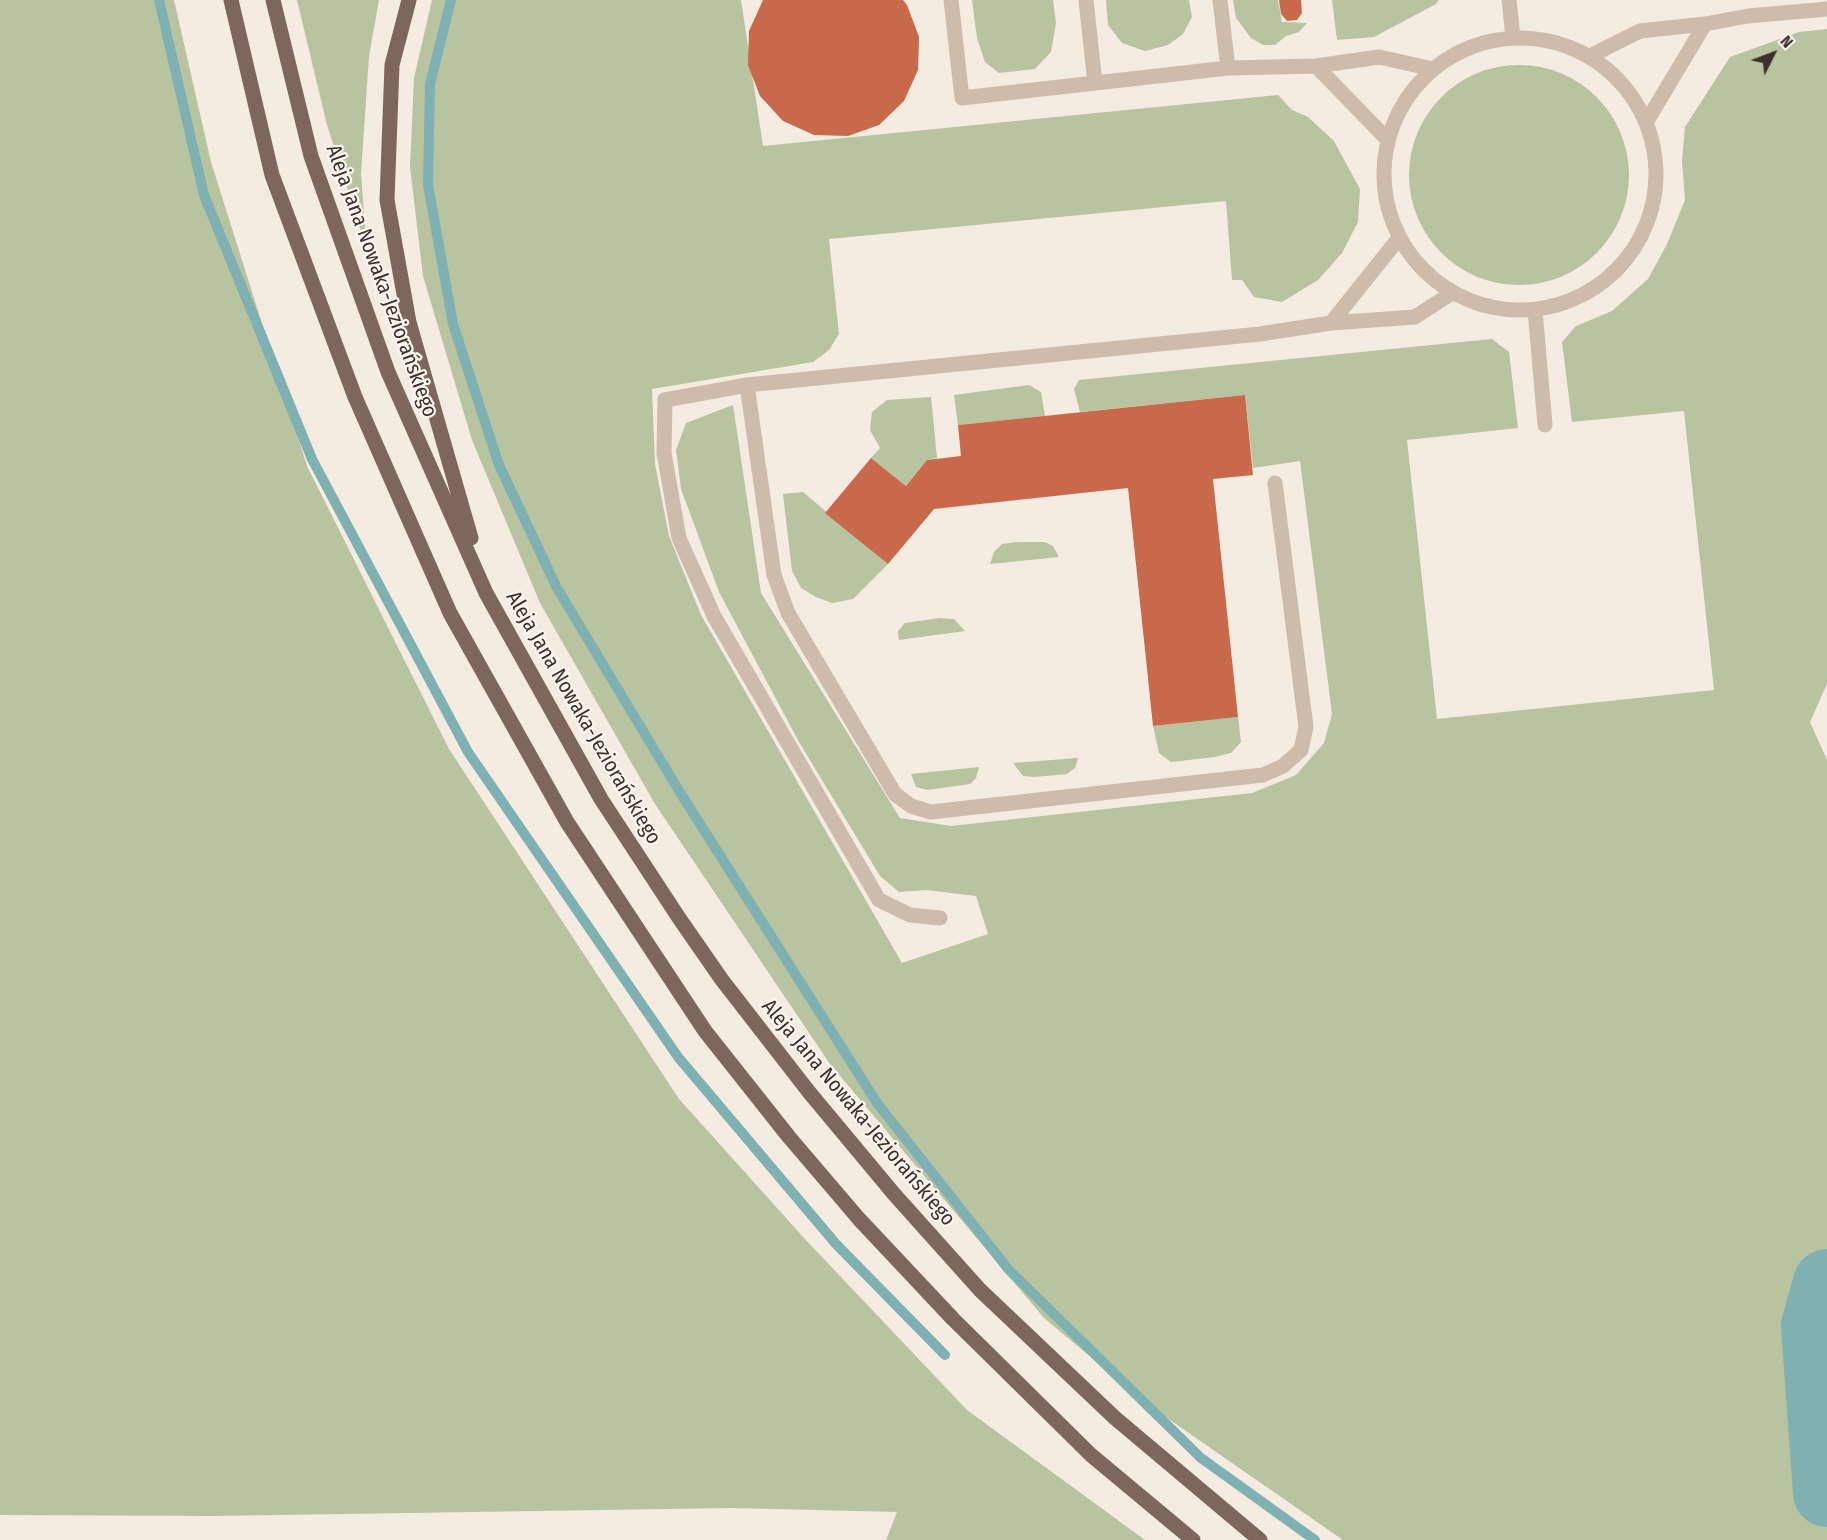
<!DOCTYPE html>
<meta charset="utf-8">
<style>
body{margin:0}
#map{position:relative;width:1827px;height:1540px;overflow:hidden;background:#f4ebe1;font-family:"Fira Sans Condensed",sans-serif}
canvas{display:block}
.north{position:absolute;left:1743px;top:24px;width:60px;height:60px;-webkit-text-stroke:4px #fbf5ee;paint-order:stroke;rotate:48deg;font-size:16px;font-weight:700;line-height:24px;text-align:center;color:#3b302b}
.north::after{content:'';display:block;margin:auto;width:21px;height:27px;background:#3b302b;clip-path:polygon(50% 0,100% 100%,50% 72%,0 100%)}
</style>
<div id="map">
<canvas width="1827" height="1540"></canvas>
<div class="north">N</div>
</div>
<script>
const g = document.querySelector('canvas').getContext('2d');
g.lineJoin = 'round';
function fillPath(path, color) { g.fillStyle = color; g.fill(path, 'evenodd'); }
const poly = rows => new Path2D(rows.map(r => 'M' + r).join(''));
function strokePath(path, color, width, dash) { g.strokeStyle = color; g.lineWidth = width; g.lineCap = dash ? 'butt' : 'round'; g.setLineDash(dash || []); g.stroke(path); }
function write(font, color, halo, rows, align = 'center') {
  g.font = font + ' "Fira Sans Condensed",sans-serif'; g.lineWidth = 4.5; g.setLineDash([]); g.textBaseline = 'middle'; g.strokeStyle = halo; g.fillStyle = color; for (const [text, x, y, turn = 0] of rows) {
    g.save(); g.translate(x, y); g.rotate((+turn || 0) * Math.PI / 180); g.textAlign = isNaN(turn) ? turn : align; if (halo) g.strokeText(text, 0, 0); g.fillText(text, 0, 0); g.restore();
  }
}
fillPath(poly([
 [0,0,174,0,211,162,307,466,449,749,679,1099,804,1238,967,1410,1145,1540,886,1540,897,1512,732,1508,213,1516,0,1515],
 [297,0,379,0,369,56,361,174,367,250,327,125],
 [432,0,741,0,763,146,1278,95,1292,110,1308,117,1334,141,1360,189,1358,222,1342,253,1318,280,1282,302,1254,297,1242,280,1232,280,1226,201,829,239,839,334,829,350,813,362,652,389,655,464,669,536,701,615,902,963,988,934,976,896,926,890,899,892,880,876,799,742,719,592,681,489,676,450,686,423,733,405,761,593,900,818,951,826,1252,793,1296,775,1324,743,1332,714,1300,461,1253,468,1245,395,1080,412,1074,389,1079,380,1492,339,1509,352,1518,428,1407,440,1437,719,1714,690,1684,411,1572,422,1562,342,1576,326,1612,311,1648,279,1667,244,1685,200,1682,161,1685,127,1730,57,1799,32,1827,29,1827,684,1810,722,1827,760,1827,1540,1343,1540,1147,1404,1044,1318,830,1064,655,804,540,603,472,440,423,276,410,167,414,78],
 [972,0,1053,0,1056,23,1051,52,1035,69,999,73,985,62,977,38],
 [1106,0,1189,0,1192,17,1183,34,1168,45,1145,51,1122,43,1108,25],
 [1233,0,1278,0,1282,22,1307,23,1299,32,1286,36,1275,45,1263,45,1251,38,1236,18],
 [1332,0,1439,0,1436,4,1374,37,1337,40],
 '1409 175a110 110 0 1 1 220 0a110 110 0 1 1-220 0Z',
 [1029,385,1041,392,1045,416,958,425,954,395],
 [931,397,937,458,927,460,906,486,871,458,880,448,870,430,872,412,887,400],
 [803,492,888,564,853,599,832,603,816,597,801,588,792,571,783,494],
 [1018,542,1045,542,1053,546,1059,557,990,564,994,552,1002,544],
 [940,618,954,619,965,631,899,640,898,631,905,623],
 [1238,717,1241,742,1231,753,1215,757,1171,762,1159,753,1153,726],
 [1078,758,1075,768,1067,774,1034,777,1023,776,1013,763],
 [979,767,976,778,970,784,927,790,916,787,911,774]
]), '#b8c4a0');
strokePath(poly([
 [159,0,204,195,312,459,468,752,678,1057,836,1244,945,1355],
 [451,0,430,84,428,185,453,324,499,465,557,588,681,794,877,1103,1009,1270,1201,1458,1315,1540]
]), '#7fb0b2', 10);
strokePath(poly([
 [1827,1283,1815,1326,1827,1493]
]), '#7fb0b2', 68);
fillPath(poly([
 [763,0,903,0,907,5,919,37,918,70,904,101,879,125,848,136,814,135,783,121,760,96,748,65,749,31],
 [1279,0,1301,0,1302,13,1297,20,1287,21,1281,14],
 [1245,395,1253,475,1213,479,1238,717,1153,726,1128,488,934,509,888,564,825,513,871,458,906,486,927,460,961,456,958,425]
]), '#c8694b');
strokePath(poly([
 [951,0,962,98,1228,68,1316,66,1379,57,1433,69],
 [1086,0,1095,83],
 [1220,0,1228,68],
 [1509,0,1513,37],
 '1384 174a136 136 0 1 1 272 0a136 136 0 1 1-272 0Z',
 [1590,56,1640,31,1705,24,1748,16,1827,9],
 [1316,66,1388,140],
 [1647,121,1705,24],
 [1535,310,1545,425],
 [1331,323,1399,238],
 [747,385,665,400,664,453,679,538,714,616,879,900,910,915,940,918],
 [1275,483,1306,727,1301,750,1283,766,1263,775,931,812,911,806,895,794,788,613,774,575,747,385,1260,334,1331,323,1415,317,1452,293]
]), '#cdbbac', 15);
strokePath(poly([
 [231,0,272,175,355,397,450,613,567,822,705,1031,789,1137,859,1219,953,1319,1091,1455,1193,1540],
 [273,0,311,156,388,372,486,593,601,799,679,918,722,980,809,1092,894,1194,980,1290,1115,1418,1260,1540],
 [409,0,392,65,387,200,409,322,471,538]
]), '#7d675c', 15);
write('21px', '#3b302b', '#fbf5ee', [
 ["Aleja Jana Nowaka-Jeziorańskiego",381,281,70],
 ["Aleja Jana Nowaka-Jeziorańskiego",583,718,60],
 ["Aleja Jana Nowaka-Jeziorańskiego",858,1113,50]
]);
</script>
